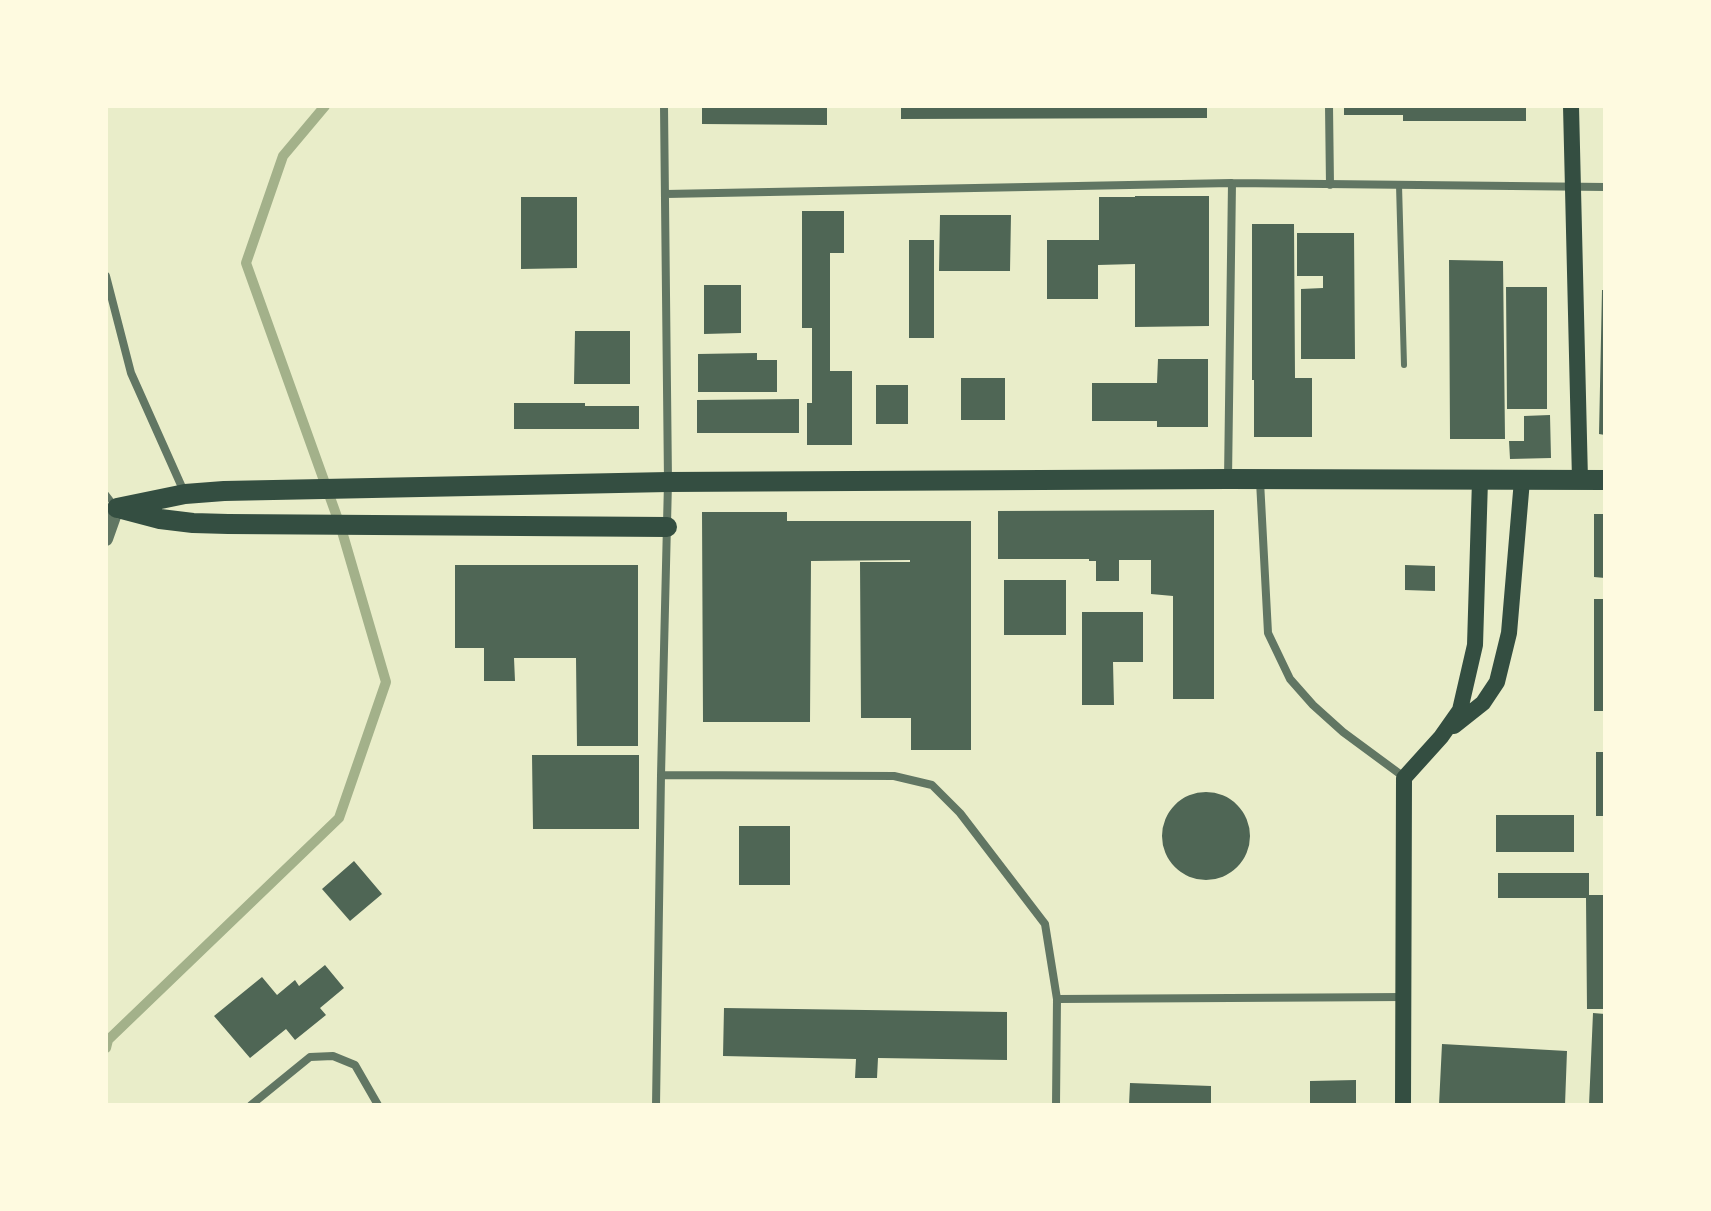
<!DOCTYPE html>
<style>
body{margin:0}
#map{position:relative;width:1711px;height:1211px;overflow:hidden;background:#e9edc9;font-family:Roboto,sans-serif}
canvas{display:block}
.frame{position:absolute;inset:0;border:108px solid #fefae0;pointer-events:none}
</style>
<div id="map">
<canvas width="1711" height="1211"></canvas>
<div class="frame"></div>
</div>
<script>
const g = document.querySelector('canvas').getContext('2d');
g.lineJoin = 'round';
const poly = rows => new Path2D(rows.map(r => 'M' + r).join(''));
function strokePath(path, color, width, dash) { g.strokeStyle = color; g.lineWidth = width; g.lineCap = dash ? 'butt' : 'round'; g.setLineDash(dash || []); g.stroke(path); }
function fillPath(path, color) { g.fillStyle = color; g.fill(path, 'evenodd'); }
strokePath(poly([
 [106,1048,108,1040,339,818,386,682,341,528,246,263,283,156,325,106]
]), '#a3b18a', 10);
fillPath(poly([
 [702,106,827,106,827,125,702,124],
 [901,106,1207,106,1207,118,901,119],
 [1344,106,1526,106,1526,121,1403,121,1403,115,1344,115],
 [1135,196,1209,196,1209,326,1135,327,1135,264,1098,265,1098,299,1047,299,1047,240,1099,240,1099,197,1135,197],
 [521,197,577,197,577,268,521,269],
 [802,211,844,211,844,253,830,253,830,371,852,371,852,445,807,445,807,403,812,403,812,328,802,328],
 [940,215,1011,215,1010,271,939,271],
 [1252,224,1294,224,1295,378,1312,378,1312,437,1254,437,1254,380,1252,380],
 [1297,233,1354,233,1355,359,1301,359,1301,289,1323,288,1323,276,1297,276],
 [909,240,934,240,934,338,909,338],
 [1449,260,1503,261,1505,439,1450,439],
 [704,285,741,285,741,333,704,334],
 [1506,287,1547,287,1547,409,1507,409],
 [1602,290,1605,290,1605,435,1599,434],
 [575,331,630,331,630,384,574,384],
 [757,353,757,360,777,360,777,392,698,392,698,354],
 [1158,359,1208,359,1208,427,1157,427,1157,421,1092,421,1092,383,1157,383],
 [961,378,1005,378,1005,420,961,420],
 [876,385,908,385,908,424,876,424],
 [799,399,799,433,697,433,697,400],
 [514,403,585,403,585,406,639,406,639,429,514,429],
 [1550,415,1551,458,1510,459,1509,441,1524,441,1524,416],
 [1214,510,1214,699,1173,699,1173,596,1151,594,1151,560,1119,560,1119,581,1096,581,1096,561,1089,561,1089,559,998,559,998,511],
 [702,512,787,512,787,521,971,521,971,750,911,750,911,718,861,718,860,562,910,562,910,560,811,561,810,722,703,722],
 [1594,514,1605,514,1605,578,1594,577],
 [455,565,638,565,638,746,577,746,576,658,514,658,515,681,484,681,484,648,455,648],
 [1405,565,1435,566,1435,591,1405,590],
 [1004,580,1066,580,1066,635,1004,635],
 [1594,599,1605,599,1605,711,1594,711],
 [1082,612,1143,612,1143,662,1113,662,1114,705,1082,705],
 [1596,752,1605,752,1605,816,1596,816],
 [532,755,639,755,639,829,533,829],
 '1162 836a44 44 0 1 1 88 0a44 44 0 1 1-88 0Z',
 [1496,815,1574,815,1574,852,1496,852],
 [739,826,790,826,790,885,739,885],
 [354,861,382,894,350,921,322,889],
 [1498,873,1589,873,1589,895,1605,895,1605,1009,1587,1009,1586,898,1498,898],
 [325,965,344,988,320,1008,326,1015,295,1040,286,1029,250,1058,214,1016,262,977,277,995,295,980,299,986],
 [724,1008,1007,1012,1007,1060,878,1058,877,1078,855,1078,856,1059,723,1056],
 [1593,1013,1605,1014,1605,1105,1589,1105],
 [1442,1044,1567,1051,1565,1105,1439,1105],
 [1356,1080,1356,1105,1310,1105,1310,1081],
 [1130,1083,1211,1086,1211,1105,1129,1105]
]), '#4f6655');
strokePath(poly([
 [1399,185,1404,365],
 [106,494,116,507]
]), '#617663', 6);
strokePath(poly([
 [1329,106,1330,185],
 [666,194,1232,183,1605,187],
 [106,276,131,373,185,494],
 [1228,479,1232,183],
 [1260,481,1268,633,1290,679,1313,705,1343,732,1404,777],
 [661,775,894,776,932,785,960,813,1045,924,1057,999,1056,1105],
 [1057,999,1404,997],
 [251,1105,310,1057,333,1056,355,1065,378,1105],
 [656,1105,661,775,668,482,664,106]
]), '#617663', 8);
strokePath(poly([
 [106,539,117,508]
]), '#617663', 14);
strokePath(poly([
 [1571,106,1580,480],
 [1454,726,1483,703,1497,682,1509,633,1522,480],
 [1403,1105,1404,778,1441,737,1460,710,1475,645,1480,480]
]), '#344e41', 16);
strokePath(poly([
 [117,508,185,494,224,491,668,482,1228,479,1605,480],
 [122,509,160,519,193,523,228,524,667,527]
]), '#344e41', 20);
</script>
